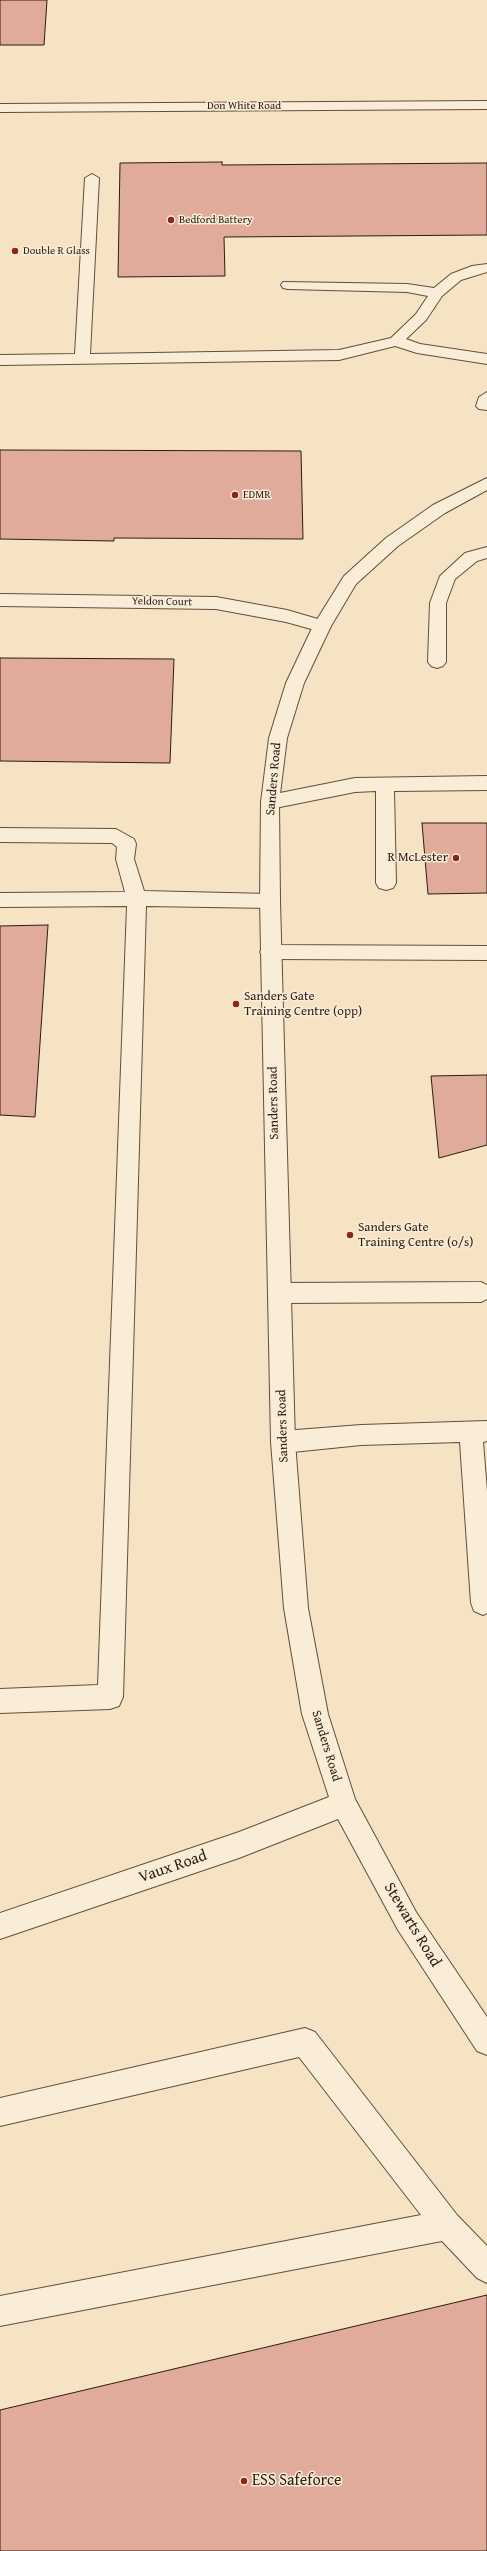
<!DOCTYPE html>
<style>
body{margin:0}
canvas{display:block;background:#f6e3c3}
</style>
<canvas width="487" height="2551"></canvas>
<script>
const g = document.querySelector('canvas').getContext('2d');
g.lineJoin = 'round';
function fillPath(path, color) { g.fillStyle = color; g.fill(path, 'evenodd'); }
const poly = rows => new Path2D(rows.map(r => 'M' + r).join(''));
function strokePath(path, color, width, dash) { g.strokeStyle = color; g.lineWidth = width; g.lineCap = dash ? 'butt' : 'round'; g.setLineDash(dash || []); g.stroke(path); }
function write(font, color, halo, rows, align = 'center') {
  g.font = font + ' "Gentium Book Plus",serif'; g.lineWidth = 3; g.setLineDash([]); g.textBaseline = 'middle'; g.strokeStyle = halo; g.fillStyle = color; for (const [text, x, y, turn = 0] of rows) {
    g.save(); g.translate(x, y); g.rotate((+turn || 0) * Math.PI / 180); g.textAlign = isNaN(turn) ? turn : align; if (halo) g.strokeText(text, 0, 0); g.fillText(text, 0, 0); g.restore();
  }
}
const building = poly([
 [0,0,47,0,44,45,0,45,0,0],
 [222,162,222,165,487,163,487,235,224,237,225,276,118,277,120,163,222,162],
 [0,450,301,451,303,539,114,538,114,541,0,539,0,450],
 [0,658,174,659,170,763,0,761,0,658],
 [422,823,487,823,487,893,428,894,422,823],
 [48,925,35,1117,0,1115,0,926,48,925],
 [487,1075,487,1145,439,1158,431,1076,487,1075],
 [487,2295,487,2551,0,2551,0,2410,487,2295]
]);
fillPath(building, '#e0ab9a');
strokePath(building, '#2e1d13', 1);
const service = poly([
 [92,174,99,178,90,354,339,350,391,338,416,314,428,296,407,292,288,289,283,288,281,285,283,282,407,284,434,288,451,274,472,266,487,264,487,272,461,280,442,296,426,320,406,339,420,344,487,354,487,364,417,353,395,346,339,360,0,365,0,355,75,354,85,178,92,174],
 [487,392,487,410,479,409,476,406,479,397,487,392],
 [487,547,487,558,477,561,455,579,446,603,446,662,443,666,437,668,431,666,428,662,430,603,440,576,465,553,487,547],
 [0,594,216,597,287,610,328,622,331,626,328,630,322,632,286,622,216,609,0,606,0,594],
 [487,776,487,790,394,791,396,883,393,888,386,890,379,888,376,883,376,791,355,792,270,809,263,807,261,802,263,797,270,795,355,778,487,776],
 [0,828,116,829,134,839,136,844,134,859,144,891,270,894,277,896,280,901,277,906,270,908,146,906,123,1697,119,1706,110,1709,0,1713,0,1689,98,1685,127,906,0,907,0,893,125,892,116,859,117,847,112,843,0,842,0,828],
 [270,945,487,946,487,960,270,959,263,957,260,952,263,947,270,945],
 [481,1282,487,1285,487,1299,481,1302,279,1303,271,1300,268,1293,271,1286,279,1283,481,1282],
 [487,1421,487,1441,483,1442,487,1491,487,1613,483,1615,474,1611,471,1603,460,1442,361,1445,283,1453,275,1449,271,1442,275,1435,283,1431,361,1425,487,1421],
 [305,2028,315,2032,457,2215,487,2246,487,2283,477,2278,442,2241,0,2326,0,2296,421,2215,299,2057,0,2126,0,2098,305,2028]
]);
const minor = poly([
 [487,101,487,109,0,112,0,104,487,101],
 [487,478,487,490,445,513,398,546,356,584,331,626,304,683,287,738,279,802,280,901,295,1442,308,1608,328,1714,355,1799,416,1912,487,2017,487,2055,477,2051,398,1930,338,1819,239,1858,0,1939,0,1913,239,1832,329,1797,302,1714,284,1608,271,1442,260,901,261,802,269,738,286,683,313,626,344,576,386,538,433,505,487,478]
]);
strokePath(service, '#604e3f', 2);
strokePath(minor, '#604e3f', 2);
fillPath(service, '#f9edd8');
fillPath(minor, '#f9edd8');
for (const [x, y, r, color] of [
 [171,220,4,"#8f2418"],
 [15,251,4,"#8f2418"],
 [235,495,4,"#8f2418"],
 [456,858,4,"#8f2418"],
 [236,1004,4,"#8f2418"],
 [350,1235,4,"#8f2418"],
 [244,2481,4,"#8f2418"]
]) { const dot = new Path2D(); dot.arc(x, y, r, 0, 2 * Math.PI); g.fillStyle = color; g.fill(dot); strokePath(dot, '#f9edd8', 1.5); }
write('11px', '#2e1d13', '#f9edd8', [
 ["Don White Road",244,106],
 ["Yeldon Court",162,602,1]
]);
write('11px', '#2e1d13', '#f9edd8', [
 ["Bedford Battery",179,220],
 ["Double R Glass",23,251],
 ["EDMR",243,495]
], 'left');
write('13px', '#2e1d13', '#f9edd8', [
 ["Sanders Road",274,779,-85],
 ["Sanders Road",274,1103,-91],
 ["Sanders Road",283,1426,-92],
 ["Sanders Road",326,1746,73]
]);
write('13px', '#2e1d13', '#f9edd8', [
 ["R McLester",448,858,"right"],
 ["Sanders Gate",244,997],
 ["Training Centre (opp)",244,1012],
 ["Sanders Gate",358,1228],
 ["Training Centre (o/s)",358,1243]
], 'left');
write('16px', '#2e1d13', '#f9edd8', [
 ["Vaux Road",173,1867,-19],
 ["Stewarts Road",412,1925,59]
]);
write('16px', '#2e1d13', '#f9edd8', [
 ["ESS Safeforce",252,2481]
], 'left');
</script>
